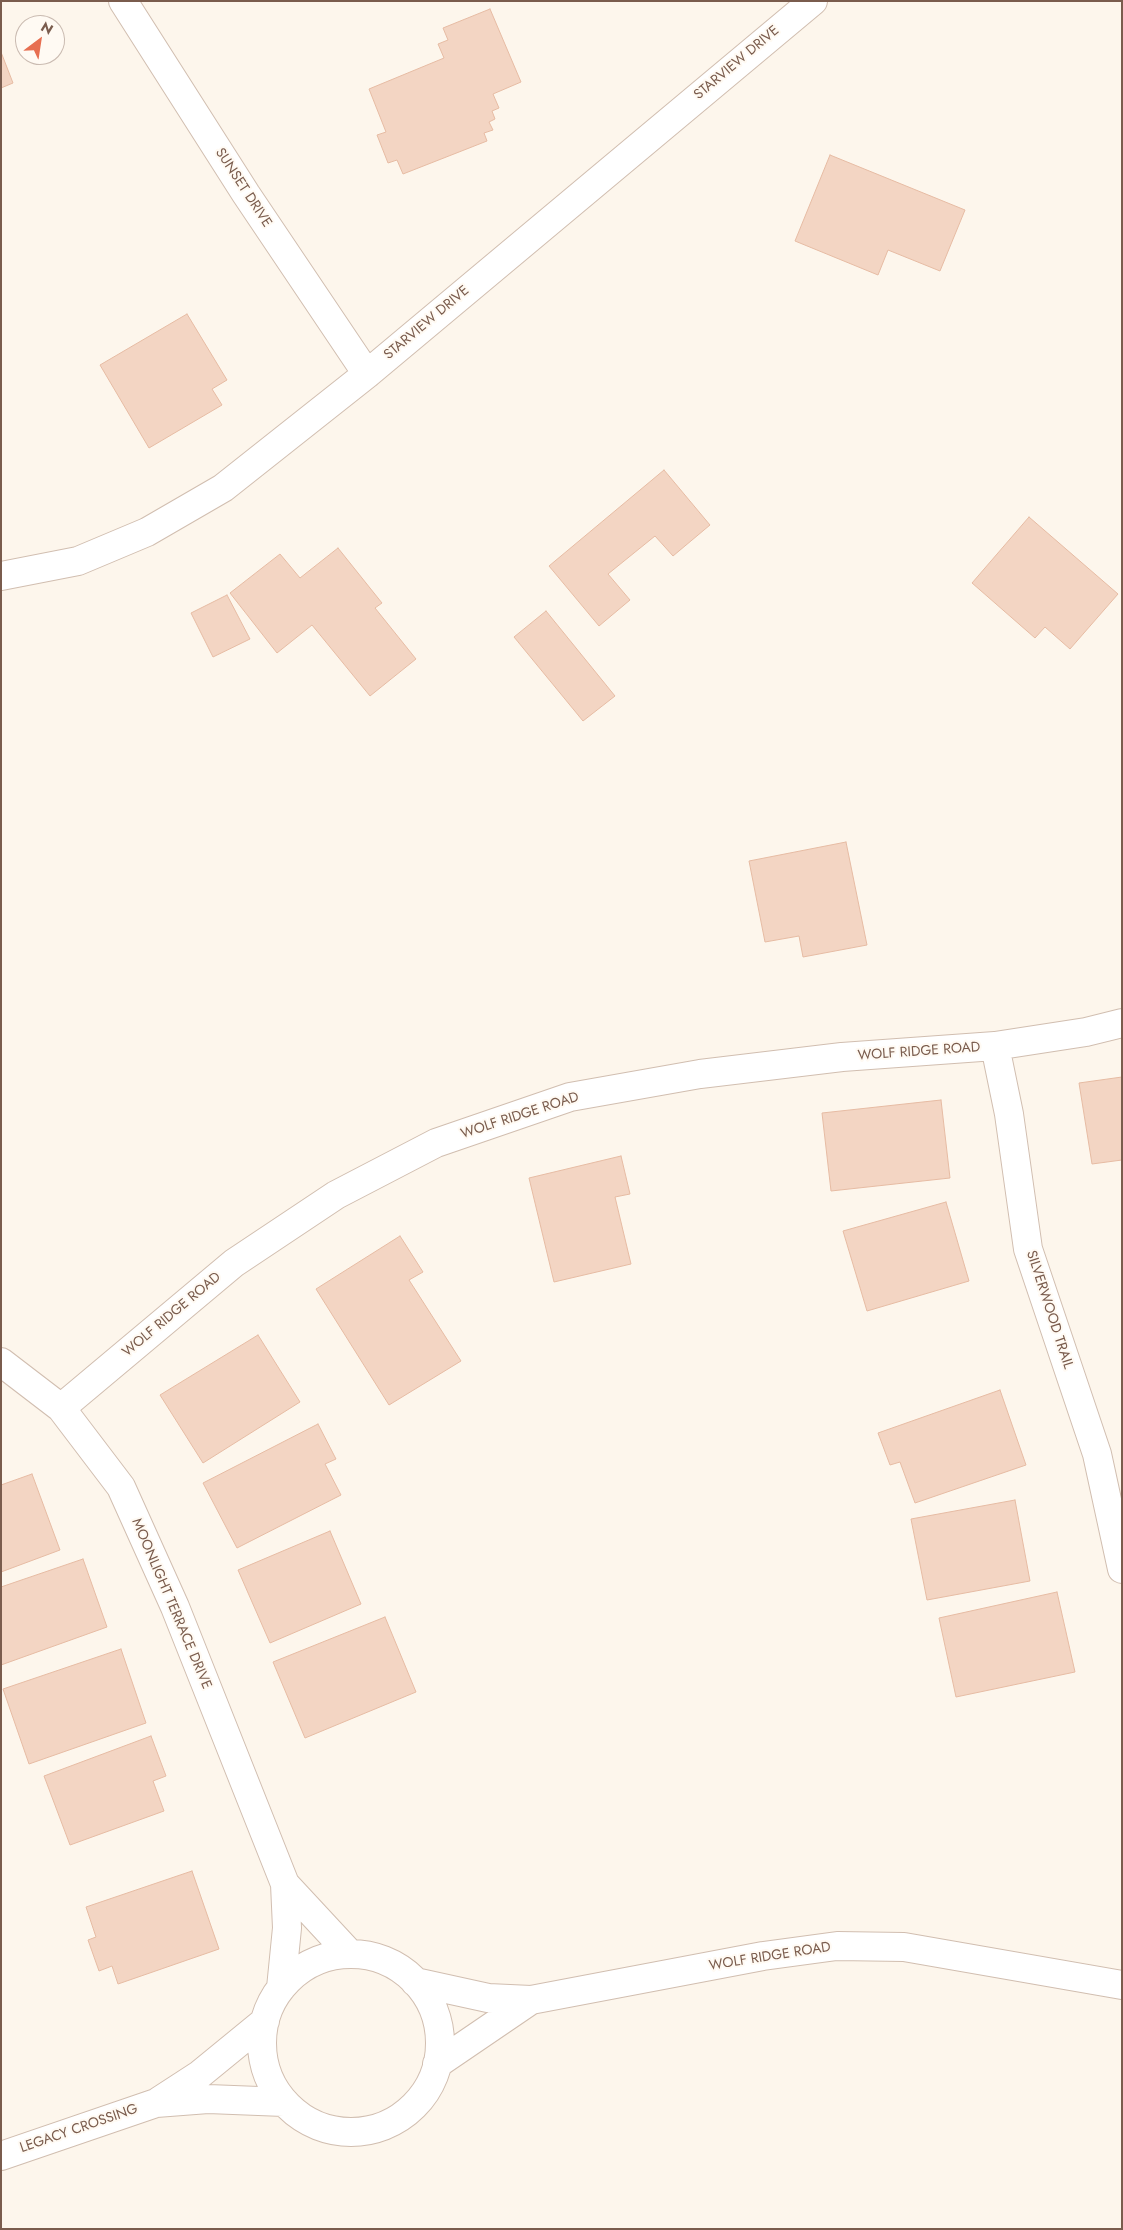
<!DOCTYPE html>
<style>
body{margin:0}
#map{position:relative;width:1123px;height:2230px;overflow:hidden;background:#fdf6ec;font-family:Jost,sans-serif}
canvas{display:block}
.frame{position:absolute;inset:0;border:2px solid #7a5c4d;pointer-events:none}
.north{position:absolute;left:15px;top:15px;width:50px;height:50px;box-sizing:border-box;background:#fffaf3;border:1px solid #cabbb1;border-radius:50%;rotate:31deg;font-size:14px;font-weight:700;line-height:20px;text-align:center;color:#7a5c4d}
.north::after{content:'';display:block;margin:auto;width:18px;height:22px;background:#e76f51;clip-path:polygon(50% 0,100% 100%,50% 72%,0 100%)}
</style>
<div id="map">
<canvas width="1123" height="2230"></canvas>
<div class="frame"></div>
<div class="north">N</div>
</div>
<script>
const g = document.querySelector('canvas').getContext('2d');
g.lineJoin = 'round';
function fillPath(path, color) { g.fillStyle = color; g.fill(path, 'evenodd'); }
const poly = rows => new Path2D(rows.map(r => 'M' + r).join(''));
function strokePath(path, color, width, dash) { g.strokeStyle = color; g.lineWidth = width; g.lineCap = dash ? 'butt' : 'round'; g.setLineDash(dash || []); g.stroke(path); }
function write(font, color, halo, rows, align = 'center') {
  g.font = font + ' Jost,sans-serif'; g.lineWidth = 4; g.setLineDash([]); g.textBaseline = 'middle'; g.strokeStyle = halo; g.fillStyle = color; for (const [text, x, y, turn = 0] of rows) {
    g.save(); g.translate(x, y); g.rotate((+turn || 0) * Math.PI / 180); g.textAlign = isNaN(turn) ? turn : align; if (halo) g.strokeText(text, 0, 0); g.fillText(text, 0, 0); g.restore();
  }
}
const building = poly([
 [490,9,521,82,493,94,499,108,492,111,495,119,489,122,493,130,484,133,487,141,403,174,397,160,388,163,377,135,386,132,369,89,444,58,438,44,448,40,443,28,490,9],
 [1,52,13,83,1,88,1,52],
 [830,155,965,210,940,271,888,250,878,275,795,241,830,155],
 [187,314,227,380,212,389,222,405,149,448,100,365,187,314],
 [664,470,710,525,673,556,655,536,608,574,630,600,599,626,549,566,664,470],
 [1029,517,1118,594,1070,649,1045,627,1035,638,972,583,1029,517],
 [338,548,382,603,375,608,416,659,370,696,312,625,277,653,230,593,280,554,300,578,338,548],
 [227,595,250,639,213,657,191,613,227,595],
 [546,611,615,696,583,721,514,637,546,611],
 [846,842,867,945,803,957,799,936,765,942,749,861,846,842],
 [1122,1077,1122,1160,1092,1164,1079,1083,1122,1077],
 [941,1100,950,1178,831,1191,822,1113,941,1100],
 [621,1156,630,1194,615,1197,631,1264,554,1282,529,1178,621,1156],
 [946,1202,969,1281,867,1311,843,1231,946,1202],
 [400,1236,423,1272,409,1280,461,1361,389,1405,316,1289,400,1236],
 [258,1335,300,1402,203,1463,160,1395,258,1335],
 [1000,1390,1026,1465,915,1503,900,1462,890,1465,878,1433,1000,1390],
 [318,1424,336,1459,325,1464,341,1495,237,1548,203,1483,318,1424],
 [32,1474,60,1550,1,1572,1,1485,32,1474],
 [1015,1500,1030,1581,927,1600,911,1519,1015,1500],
 [330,1531,361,1604,270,1643,238,1570,330,1531],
 [83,1559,107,1627,1,1665,1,1587,83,1559],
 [1057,1592,1075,1672,956,1697,939,1618,1057,1592],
 [385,1617,416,1692,305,1738,273,1662,385,1617],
 [121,1649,146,1723,29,1764,3,1689,121,1649],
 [151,1736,166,1776,153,1781,164,1811,70,1845,44,1776,151,1736],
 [192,1871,219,1949,118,1984,112,1966,99,1971,88,1940,96,1937,86,1907,192,1871]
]);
fillPath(building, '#f3d5c3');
strokePath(building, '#e6bba3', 1);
const street = poly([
 [123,1,246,194,367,374],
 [1,576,78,561,147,532,223,488,367,374,813,1],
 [995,1046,1009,1114,1028,1249,1097,1454,1122,1569],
 [1,1362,61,1408,121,1487,175,1607,285,1884,287,1928,281,1988],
 [61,1408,234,1263,336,1195,436,1143,570,1097,700,1074,842,1057,995,1046,1086,1032,1122,1023],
 [285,1884,350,1954],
 '262 2043a89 89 0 1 1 178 0a89 89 0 1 1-178 0Z',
 [415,1982,488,1998,531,2000],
 [437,2064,531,2000,763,1956,837,1946,904,1947,1122,1985],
 [159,2101,199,2075,265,2021],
 [1,2156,156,2103,208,2099,284,2102]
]);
strokePath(street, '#d1beb0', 30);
strokePath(street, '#fff', 28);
write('14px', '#7a5c4d', '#fffaf3', [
 ["STARVIEW DRIVE",737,63,-40],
 ["SUNSET DRIVE",243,188,57],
 ["STARVIEW DRIVE",427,323,-40],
 ["WOLF RIDGE ROAD",919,1052,-4],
 ["WOLF RIDGE ROAD",520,1116,-18],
 ["SILVERWOOD TRAIL",1049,1310,72],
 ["WOLF RIDGE ROAD",172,1315,-40],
 ["MOONLIGHT TERRACE DRIVE",171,1604,67],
 ["WOLF RIDGE ROAD",770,1957,-9],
 ["LEGACY CROSSING",79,2129,-19]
]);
</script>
